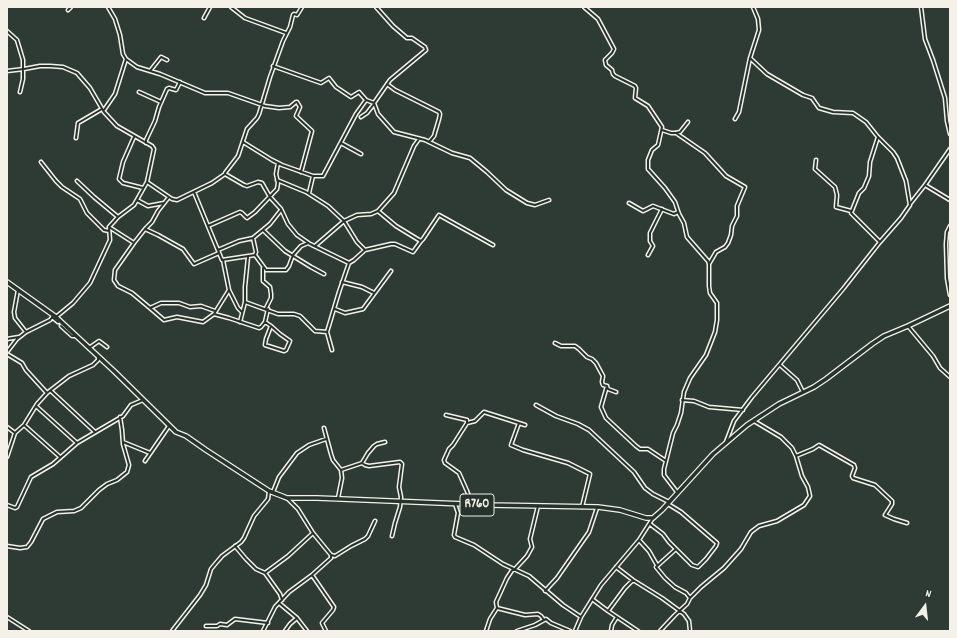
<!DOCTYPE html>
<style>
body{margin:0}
#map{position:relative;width:957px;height:638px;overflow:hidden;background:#2e3b34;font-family:Dekko,sans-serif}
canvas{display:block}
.frame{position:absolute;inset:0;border:8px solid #f4f1e8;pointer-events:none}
.north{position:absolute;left:905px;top:586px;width:40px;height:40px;-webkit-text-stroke:3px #26332d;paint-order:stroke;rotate:15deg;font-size:11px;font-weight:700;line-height:16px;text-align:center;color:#f4f1e8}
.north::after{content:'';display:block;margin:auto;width:14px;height:18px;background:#f4f1e8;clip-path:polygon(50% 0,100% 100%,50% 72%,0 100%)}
</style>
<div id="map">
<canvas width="957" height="638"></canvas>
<div class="frame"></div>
<div class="north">N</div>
</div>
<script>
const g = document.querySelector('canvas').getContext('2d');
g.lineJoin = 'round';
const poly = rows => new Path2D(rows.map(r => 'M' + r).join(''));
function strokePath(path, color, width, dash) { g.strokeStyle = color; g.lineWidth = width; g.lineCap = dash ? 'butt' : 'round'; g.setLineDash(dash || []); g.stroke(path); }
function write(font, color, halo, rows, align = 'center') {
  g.font = font + ' Dekko,sans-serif'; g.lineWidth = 3; g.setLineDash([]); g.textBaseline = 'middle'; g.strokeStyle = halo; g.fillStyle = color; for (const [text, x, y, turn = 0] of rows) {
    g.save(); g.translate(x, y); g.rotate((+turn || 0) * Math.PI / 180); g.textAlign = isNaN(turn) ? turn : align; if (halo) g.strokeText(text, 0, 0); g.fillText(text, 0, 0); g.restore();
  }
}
const minor = poly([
 [108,7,115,19,120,35,123,54,126,59,137,67,160,74,205,93,228,93,265,106,279,108,290,107,296,102,297,102,300,107,296,116,312,131,301,172],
 [231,7,245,18,286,33],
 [584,7,598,19,614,49,612,53,605,60,606,65,612,70,613,74,615,76,635,86,636,88,635,98,648,106,662,127,658,145,652,150,648,160,648,169,665,188,675,202,679,214,684,223,687,237,708,261,709,264,709,286,710,293,717,303,717,320,715,332,706,355,690,378,684,392,681,413,677,425,673,433,664,469,664,475,677,492],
 [921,7,925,39,933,60,945,98,947,121,950,134],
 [68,10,71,7],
 [204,18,210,7],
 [7,31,17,40,23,60,23,79,20,92],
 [273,66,321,83,329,78,336,87,351,97,359,92,366,100,374,103,378,114,394,132,425,140,452,153,470,158,487,172,506,190,527,203,535,205,549,200],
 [7,71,24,69,40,66,50,66,63,67,77,73,90,88,104,112,117,126,152,146,154,149,147,182,134,205,118,217,109,227,110,240,90,283,73,303,56,317],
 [150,71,161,57,167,60],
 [387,84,395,90,439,112,440,114,439,119,434,136,429,142],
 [139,92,161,102],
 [374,103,390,80,426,50,425,47,412,38,407,38,393,26,376,7],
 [104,110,115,94,126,59],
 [361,117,367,113,374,104],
 [735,119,739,112,750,58,759,30,758,19,753,7],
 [662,130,671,133,676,133,680,132,688,122],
 [676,133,705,153,726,176,745,187,737,206,737,216,732,226,731,235,728,243,725,247,716,252,709,264],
 [134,137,123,162,119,179,123,183,143,188],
 [878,137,870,162,869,176,864,188,859,193,851,213,880,242],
 [76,138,78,123,102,109],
 [243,142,272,160,282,165,313,176,323,176,356,114,366,100],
 [146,143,146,140,155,121,159,107,167,89,169,88,176,90,180,82],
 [341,143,361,154],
 [816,160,815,169,835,187,837,195,836,207,851,211],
 [41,162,56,181,62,187,80,199,87,213,104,230,109,231],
 [225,173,238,156,247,129,257,118,259,114,270,77,283,41,290,27,293,15,294,14,297,15,302,7],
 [277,180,306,192,328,206,344,221,357,242,365,250],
 [77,181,94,197,118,217],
 [147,182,172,199,177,200,212,183,225,174,244,185,247,186,258,182,262,183,270,197,281,209,288,224,297,235,310,244,349,263],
 [925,185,950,200],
 [194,192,222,260,255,255,266,270,286,270,289,266,293,255,301,246,308,243],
 [309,193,313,176],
 [137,200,148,206,164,203],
 [629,203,643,211,653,206,674,214,678,212],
 [910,204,925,185,950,149],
 [378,211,396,226,419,240,421,241,423,239,439,215,493,245],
 [208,226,240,212,242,213,247,218,255,212,277,189,278,183,276,174,278,163],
 [950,226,947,232,946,244,947,278,950,295],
 [109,227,134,243,145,229,158,235,183,249,194,264,219,253],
 [145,229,152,222,158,211,169,197],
 [263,230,285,251,311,267,324,274],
 [253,238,256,252,255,255],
 [134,243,115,270,114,280,118,286,132,293,150,308,161,303,179,303,190,307,201,306,215,311],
 [315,246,344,221,357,215,371,214,378,211,394,193,414,146,419,139],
 [218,250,239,241,253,238,270,224,281,210],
 [648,255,653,246,650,241,650,233,662,209],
 [223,260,229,290,238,308,242,312],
 [263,268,263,281,270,287,271,294,271,298,266,308],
 [342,282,362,287,374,293],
 [18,290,14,312,15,318,26,332],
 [245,302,278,314,294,314,300,316,315,331,327,332,332,350],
 [150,308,164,320,177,317,203,322,214,314,229,290],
 [335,309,345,313,363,309,391,271],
 [214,314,229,318,259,328,261,327,265,322,268,309],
 [52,317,58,322],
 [240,322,245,302,245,287,248,257],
 [265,322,271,326,280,334,290,341,286,350,284,351,265,345,266,339,271,326],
 [61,326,72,336,76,336],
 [908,326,933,356,940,368,950,377],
 [327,332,339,292,349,263,354,260,365,250,391,244,395,244,413,252,421,241],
 [7,339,19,337],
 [555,343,561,346,575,346,579,349,587,357,592,359,596,363,603,376,602,382,603,385,607,386,608,389,616,392],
 [89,348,99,341,107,347],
 [7,352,17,339,26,332,50,320,53,316],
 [7,354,22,363,26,370,47,393,37,404,24,425,15,433,7,457],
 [780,365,797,380,803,392],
 [607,386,601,407,606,418,636,446,640,449,648,449,666,461],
 [51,391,95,432],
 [47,393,69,376,93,365,98,360,98,357],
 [682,400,694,401,709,407,743,410],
 [536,405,556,416,578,424,589,430,634,472,645,488,653,494,669,502],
 [36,406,77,443],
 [446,415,467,420,467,423],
 [519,423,511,445,523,450,568,463,590,474,582,507],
 [24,425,60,457],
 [7,427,15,433],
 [324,428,331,454,333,460,341,470],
 [123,442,150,453],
 [726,442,734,421,752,397,843,289,880,242,901,218,910,205,906,181,897,158,893,152,878,137,866,122,853,113,833,112,819,108,812,98,803,95,767,74,750,58],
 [796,456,813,449,819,445,854,465,855,468,852,476,853,478,875,485,892,501,892,504,885,515,894,519,907,523],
 [145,461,169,426],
 [362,463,365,465,369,466,400,462,402,464,399,487,401,497,400,507,395,523,392,536],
 [273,492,279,477,297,453,309,445,326,439],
 [338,498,342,478,341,470,362,463,368,453,374,446,377,444,385,442],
 [455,504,458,513,454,535,455,537,474,545,503,564,529,576,563,605,581,617],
 [469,504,470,499,467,491,459,473,445,463,444,460,449,449,453,445,467,423,475,421,484,412,525,425],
 [7,505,15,508,17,507,31,477,53,464,77,443,123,416,131,405,143,400],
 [650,524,663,534,669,542,692,565,698,567,706,559,716,546,717,543,681,512,668,504],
 [639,540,649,551,657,565],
 [7,546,20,548,27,547,31,542,43,519,57,512,74,511,81,508,99,490,107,484,117,480,127,472,129,465,123,444,122,430,120,417],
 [235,546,246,559,256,569,265,573,280,594,282,600],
 [676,549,656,567,665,578,675,587,686,593,690,598],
 [331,555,335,556,351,546,365,539,368,536,375,521],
 [616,567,633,580,662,598,684,614,689,621,690,631],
 [515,569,527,556,532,547,530,539,538,506],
 [265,573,288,556,313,533],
 [312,575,334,607,333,610,322,623,326,631],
 [545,591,557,578,589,532,597,508],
 [592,599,608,611,638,631],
 [279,603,297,618,307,631],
 [497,608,525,615,538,614,541,616,544,620],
 [608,611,625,588,633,580],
 [7,617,29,631],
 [206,626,217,626,220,624,227,625,235,619,268,623],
 [172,631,200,595,206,585,211,569,216,563,222,556,241,542,244,538,254,516,268,499,269,491],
 [263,631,275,607,289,592,312,575,331,558,331,555,313,533,298,509,287,498],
 [285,631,290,624,297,618],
 [486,631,490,619,497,608,496,602,507,578,513,569],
 [517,631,535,625,546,619,551,623,570,631],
 [575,631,581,617,601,585,639,540,653,518],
 [611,631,612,625,617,617],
 [660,631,675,615,687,604,690,598,701,587,724,568,741,549,751,532,759,526,777,521,804,505,810,496,808,487,802,476,796,456,792,448,781,437,754,421]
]);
const primary = poly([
 [7,282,56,317,115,372,176,432,186,436,206,450,269,491,282,496,287,498,317,498,489,505,598,507,620,510,646,518,653,518,662,510,713,454,747,425,779,404,814,387,826,379,872,344,884,336,908,326,950,306]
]);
strokePath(minor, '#f4f1e8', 5);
strokePath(primary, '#f4f1e8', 6);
strokePath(minor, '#26332d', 2);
strokePath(primary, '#26332d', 3.5);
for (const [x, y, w] of [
 [477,505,34]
]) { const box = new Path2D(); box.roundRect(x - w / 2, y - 11, w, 22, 3); g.fillStyle = '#26332d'; g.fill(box); strokePath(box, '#f4f1e8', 1); }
write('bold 13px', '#f4f1e8', null, [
 ["R760",477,505]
]);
</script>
